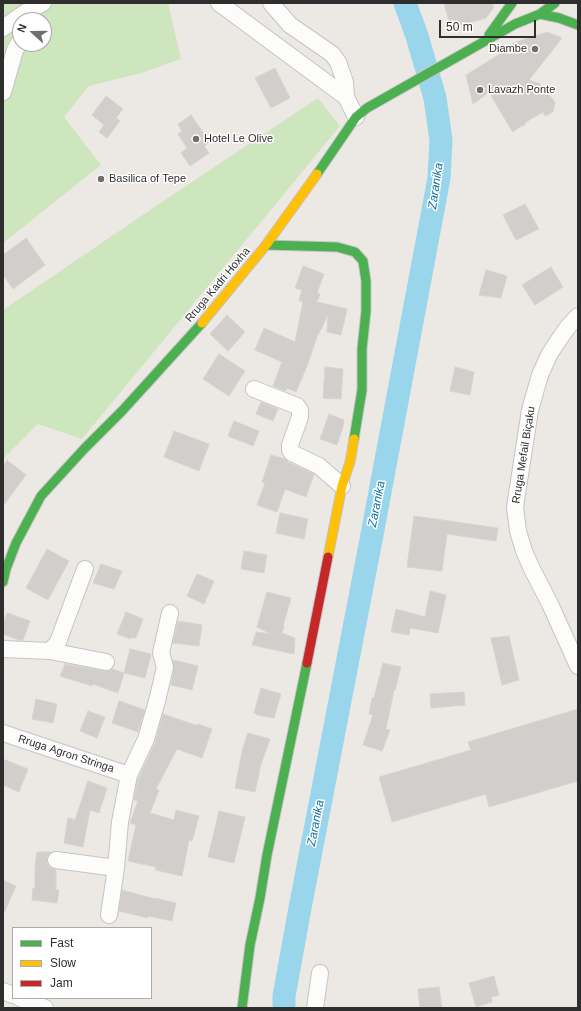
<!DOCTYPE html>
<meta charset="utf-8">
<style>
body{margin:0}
#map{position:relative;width:581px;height:1011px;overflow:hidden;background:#ece8e4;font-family:Helvetica,sans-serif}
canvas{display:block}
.frame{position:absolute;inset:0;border:4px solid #2e2e2e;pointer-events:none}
.legend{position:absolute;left:12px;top:927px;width:140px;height:72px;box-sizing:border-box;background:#fff;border:1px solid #ababab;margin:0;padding:5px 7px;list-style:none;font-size:12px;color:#2e2e2e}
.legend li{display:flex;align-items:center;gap:8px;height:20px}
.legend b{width:20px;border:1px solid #ababab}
.north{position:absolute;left:12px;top:12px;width:40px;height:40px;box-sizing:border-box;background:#fff;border:1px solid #ababab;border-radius:50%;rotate:291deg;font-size:11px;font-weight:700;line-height:16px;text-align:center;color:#2e2e2e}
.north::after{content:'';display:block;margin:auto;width:14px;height:18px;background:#706f6e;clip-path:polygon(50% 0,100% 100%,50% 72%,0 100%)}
.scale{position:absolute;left:439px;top:20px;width:97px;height:18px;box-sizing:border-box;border:2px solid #2e2e2e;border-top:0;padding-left:5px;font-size:12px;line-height:14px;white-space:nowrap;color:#2e2e2e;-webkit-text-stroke:3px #fff;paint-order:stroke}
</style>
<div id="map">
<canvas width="581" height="1011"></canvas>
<div class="frame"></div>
<ul class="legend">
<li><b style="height:5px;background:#4caf50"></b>Fast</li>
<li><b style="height:5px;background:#ffc107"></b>Slow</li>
<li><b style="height:5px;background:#c62828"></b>Jam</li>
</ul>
<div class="north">N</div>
<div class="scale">50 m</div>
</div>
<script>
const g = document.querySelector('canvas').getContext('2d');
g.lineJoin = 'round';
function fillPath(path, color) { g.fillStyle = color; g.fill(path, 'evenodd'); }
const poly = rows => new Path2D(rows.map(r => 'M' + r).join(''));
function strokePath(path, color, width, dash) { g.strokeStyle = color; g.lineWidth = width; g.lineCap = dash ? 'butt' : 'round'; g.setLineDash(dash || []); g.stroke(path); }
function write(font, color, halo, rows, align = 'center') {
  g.font = font + ' Helvetica,sans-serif'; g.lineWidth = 3; g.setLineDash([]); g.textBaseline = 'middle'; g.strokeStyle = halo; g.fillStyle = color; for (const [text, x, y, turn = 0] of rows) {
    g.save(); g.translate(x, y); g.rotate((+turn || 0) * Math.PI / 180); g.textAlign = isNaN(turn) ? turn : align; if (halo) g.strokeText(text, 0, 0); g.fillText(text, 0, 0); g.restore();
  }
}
fillPath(poly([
 [3,3,168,3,181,59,141,73,89,86,64,117,101,165,3,243],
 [20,20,44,20,44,44,20,44],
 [318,98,340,126,82,439,38,424,3,459,3,310,153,208]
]), '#cee6be');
strokePath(poly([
 [284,1008,284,996,300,908,371,540,439,178,441,140,435,98,417,36,405,3]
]), '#99d6ec', 23);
const building = poly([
 [444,3,492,3,494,7,486,18,451,28,444,3],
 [547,32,562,38,529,80,540,84,555,102,553,112,545,116,543,112,526,122,524,126,521,126,513,132,506,121,489,92,473,104,466,75,506,50,513,43,547,32],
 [275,68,290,98,271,108,255,78,275,68],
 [106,96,123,109,116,118,120,121,107,138,99,132,104,125,92,115,106,96],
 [191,115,210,142,204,146,209,153,190,166,181,153,187,148,178,134,182,131,178,124,191,115],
 [525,204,539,229,516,240,503,215,525,204],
 [26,238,45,265,13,289,3,275,3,255,26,238],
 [303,266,324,274,317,293,320,294,317,302,347,309,341,335,327,332,328,314,321,330,320,330,319,334,318,334,307,366,296,392,287,388,286,391,273,386,282,362,255,350,264,328,295,342,303,302,299,300,302,290,295,288,303,266],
 [551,267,563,287,535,305,522,285,551,267],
 [486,270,507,276,501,298,479,295,486,270],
 [227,315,245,332,228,351,210,334,227,315],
 [219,354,245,371,229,396,203,379,219,354],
 [325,367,343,369,341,399,323,398,325,367],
 [455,367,474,372,470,395,450,391,455,367],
 [261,402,278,409,273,421,256,414,261,402],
 [329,414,344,420,343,427,337,445,320,439,329,414],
 [234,421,259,431,253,446,228,436,234,421],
 [174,431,209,444,199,471,164,457,174,431],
 [271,455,285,459,288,462,314,474,306,497,285,489,277,512,257,505,265,483,262,482,271,455],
 [7,460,26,475,3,506,3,466,7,460],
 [280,513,308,519,304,539,276,533,280,513],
 [414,516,498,528,496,541,447,534,442,571,407,567,414,516],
 [47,549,69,561,48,600,26,588,47,549],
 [244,551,267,555,264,573,241,569,244,551],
 [101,564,122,571,114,589,93,583,101,564],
 [197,574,214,581,204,604,187,596,197,574],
 [430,591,446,595,438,633,410,628,409,635,391,632,396,609,425,617,430,591],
 [267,592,291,598,283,626,284,626,282,633,295,638,294,654,252,645,256,632,271,634,257,627,267,592],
 [126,612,143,619,136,638,131,637,131,639,117,634,126,612],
 [7,613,30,621,23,640,19,640,3,634,3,624,7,613],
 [178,621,202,625,199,646,173,643,178,621],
 [509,636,519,680,502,685,491,638,509,636],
 [130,649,151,654,145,678,124,673,130,649],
 [173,660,198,666,192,690,171,685,174,669,173,660],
 [383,663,401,667,395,690,394,690,386,729,390,730,382,751,363,745,373,715,369,714,372,698,374,698,383,663],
 [65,664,104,671,109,671,112,669,124,673,118,693,93,684,92,686,60,676,65,664],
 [261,688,281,694,274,718,258,715,254,713,261,688],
 [464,692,465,705,431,708,430,694,464,692],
 [36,699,57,704,53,723,32,719,36,699],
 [119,701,145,710,138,732,112,723,119,701],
 [578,709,578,781,489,807,486,794,392,822,379,777,471,750,468,742,578,709],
 [88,711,105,717,97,738,80,731,88,711],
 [163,714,198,726,198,724,212,729,202,758,177,749,156,789,159,790,150,813,174,820,176,810,199,816,192,841,189,840,182,876,155,870,156,867,128,861,136,825,130,823,138,801,134,800,138,779,155,743,163,714],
 [248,733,270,739,261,764,255,792,235,788,243,747,248,733],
 [3,759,28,769,19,792,3,785,3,759],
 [88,781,107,788,99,813,90,810,83,847,64,843,68,818,75,820,88,781],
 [219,811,245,817,234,863,208,857,219,811],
 [37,852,51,852,48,855,47,859,47,864,50,867,56,870,56,890,59,890,57,903,32,900,33,888,35,888,35,867,37,852],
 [3,880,16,886,3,915,3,880],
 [122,890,155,899,155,898,176,903,172,921,148,916,148,918,119,911,122,890],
 [494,976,499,995,491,997,492,1002,476,1007,469,983,494,976],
 [439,987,442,1008,420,1008,418,989,439,987]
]);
fillPath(building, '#d1cecb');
strokePath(building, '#d7d4d0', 1);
const street = poly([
 [219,3,346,97,356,117],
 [271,3,290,25,332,54,338,62,345,82,346,97],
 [3,28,26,12,43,3],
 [3,92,15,50,20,41],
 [578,316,567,328,558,341,549,355,540,375,530,410,515,507,518,531,524,551,531,567,550,604,578,666],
 [254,389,297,406,300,410,300,417,290,445,290,450,292,453,319,466,342,486],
 [3,649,50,651,106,662],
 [50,651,58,642,62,631,85,569],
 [3,733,129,775],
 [56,860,116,868],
 [109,915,116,868,120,822,129,775,146,739,157,701,165,667,161,653,170,613],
 [3,991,13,995],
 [20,998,45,1008],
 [315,1008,320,973]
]);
const fast = poly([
 [540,14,559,18,578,25],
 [489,35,512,3],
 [317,174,356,117,367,108,515,24,540,14,555,3],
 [266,245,337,247,355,252,363,261,366,281,366,311,362,349,362,390,354,439],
 [3,582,6,569,16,543,41,496,84,449,122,411,202,323],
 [242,1008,250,945,260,898,267,855,307,663]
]);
const slow = poly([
 [202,323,266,245,317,174],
 [328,557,342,486,350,462,354,439]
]);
const jam = poly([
 [307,663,328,557]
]);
strokePath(street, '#c5c4c5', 18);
strokePath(fast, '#c5c4c5', 11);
strokePath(slow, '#c5c4c5', 11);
strokePath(jam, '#c5c4c5', 11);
strokePath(street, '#fcfcfb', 16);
strokePath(fast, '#4caf50', 9);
strokePath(slow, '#ffc107', 9);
strokePath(jam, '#c62828', 9);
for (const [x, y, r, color] of [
 [535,49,4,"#706f6e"],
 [480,90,4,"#706f6e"],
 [196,139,4,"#706f6e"],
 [101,179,4,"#706f6e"]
]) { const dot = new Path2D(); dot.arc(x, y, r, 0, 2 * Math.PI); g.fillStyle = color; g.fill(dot); strokePath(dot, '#fff', 1.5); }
write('11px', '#2e2e2e', '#fff', [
 ["Diambe",527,49,"right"],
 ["Lavazh Ponte",488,90],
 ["Hotel Le Olive",204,139],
 ["Basilica of Tepe",109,179]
], 'left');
write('11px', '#2e2e2e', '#fff', [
 ["Rruga Kadri Hoxha",218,285,-50],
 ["Rruga Mefail Biçaku",524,455,-81],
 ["Rruga Agron Stringa",66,754,18]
]);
write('italic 12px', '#0d6fa3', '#fff', [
 ["Zaranika",436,186,-82],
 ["Zaranika",377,504,-79],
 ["Zaranika",316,823,-79]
]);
</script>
